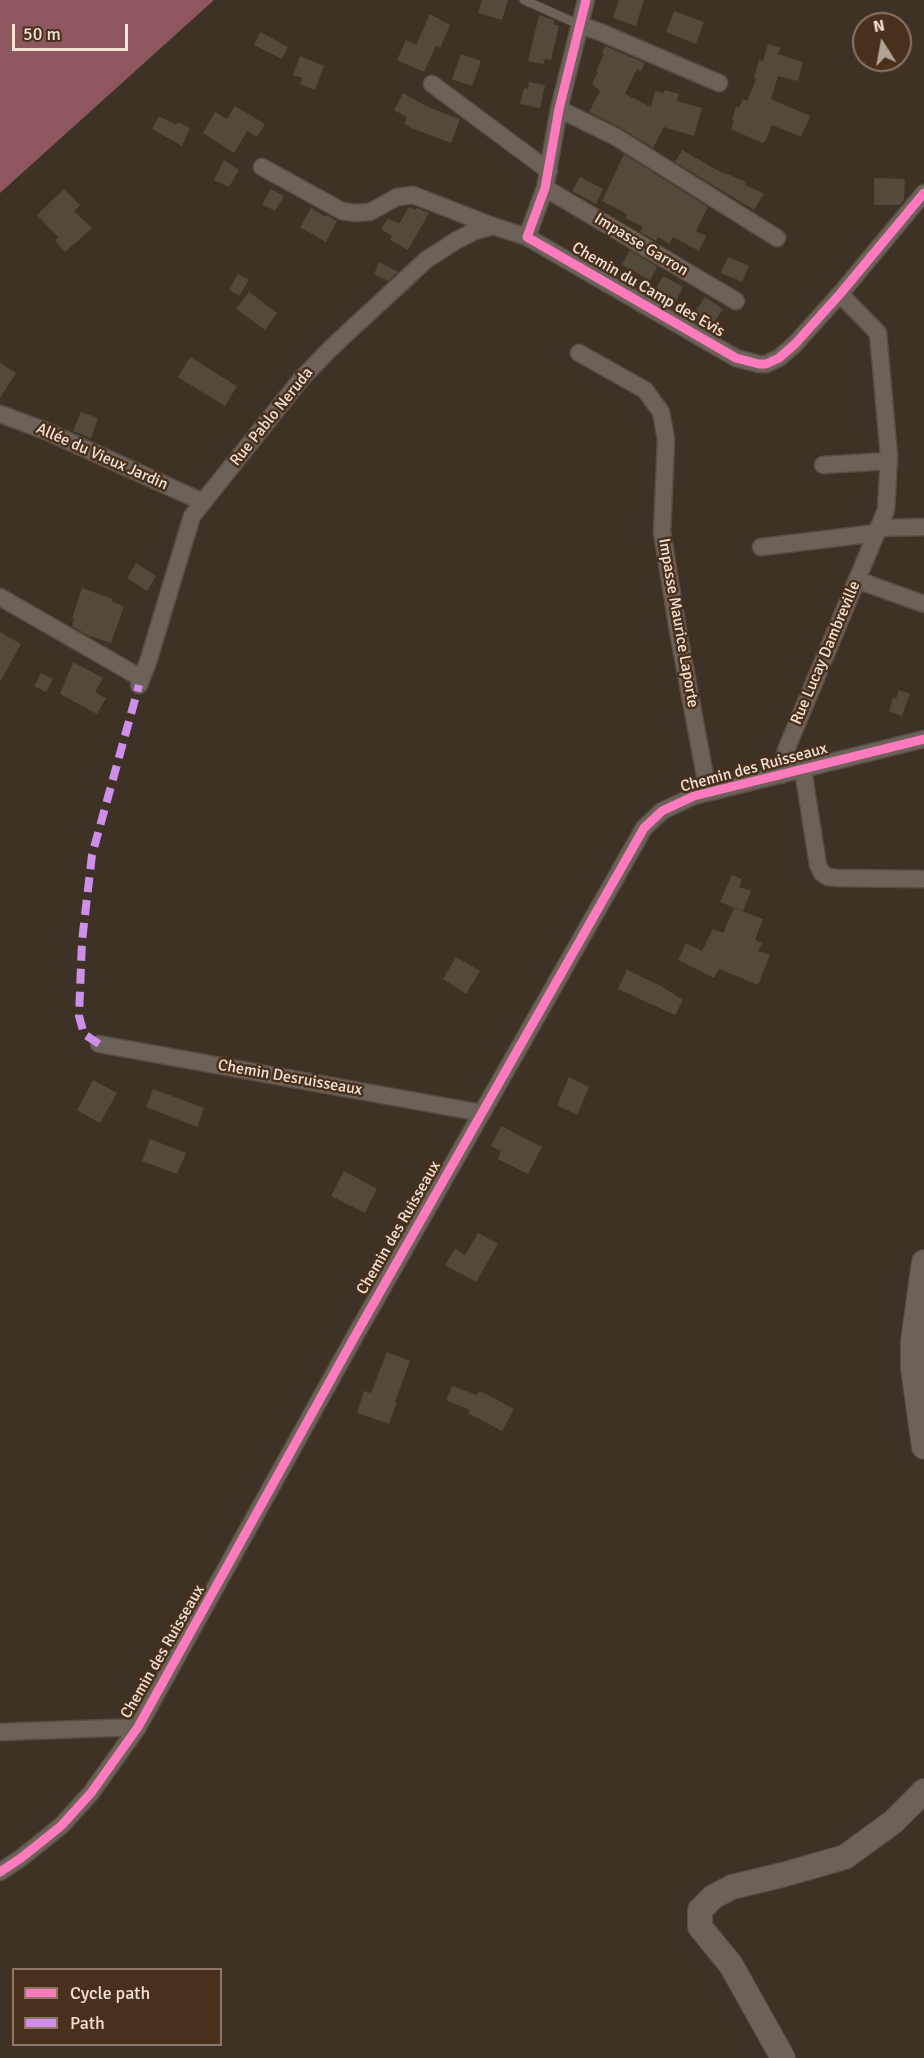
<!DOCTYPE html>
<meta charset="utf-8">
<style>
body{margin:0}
#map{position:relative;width:924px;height:2058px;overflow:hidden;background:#3e3126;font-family:Signika,sans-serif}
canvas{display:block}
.legend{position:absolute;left:12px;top:1968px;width:210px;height:78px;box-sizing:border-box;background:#49301c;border:2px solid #8c7666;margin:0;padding:8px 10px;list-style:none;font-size:18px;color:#f1e0d4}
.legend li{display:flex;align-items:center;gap:12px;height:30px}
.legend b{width:30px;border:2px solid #8c7666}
.north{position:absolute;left:852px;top:12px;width:60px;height:60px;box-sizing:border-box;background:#49301c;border:2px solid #8c7666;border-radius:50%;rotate:349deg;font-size:16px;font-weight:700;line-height:24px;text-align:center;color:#f1e0d4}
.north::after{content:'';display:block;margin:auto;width:21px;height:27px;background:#b2a397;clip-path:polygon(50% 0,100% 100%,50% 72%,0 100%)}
.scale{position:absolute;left:12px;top:24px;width:116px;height:27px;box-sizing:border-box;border:3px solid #f1e0d4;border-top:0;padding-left:8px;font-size:18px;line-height:21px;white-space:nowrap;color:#f1e0d4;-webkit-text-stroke:4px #49301c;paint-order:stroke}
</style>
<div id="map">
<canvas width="924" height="2058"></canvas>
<ul class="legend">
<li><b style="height:8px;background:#fd7abc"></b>Cycle path</li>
<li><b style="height:8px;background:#ce8fe9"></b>Path</li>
</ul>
<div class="north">N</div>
<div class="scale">50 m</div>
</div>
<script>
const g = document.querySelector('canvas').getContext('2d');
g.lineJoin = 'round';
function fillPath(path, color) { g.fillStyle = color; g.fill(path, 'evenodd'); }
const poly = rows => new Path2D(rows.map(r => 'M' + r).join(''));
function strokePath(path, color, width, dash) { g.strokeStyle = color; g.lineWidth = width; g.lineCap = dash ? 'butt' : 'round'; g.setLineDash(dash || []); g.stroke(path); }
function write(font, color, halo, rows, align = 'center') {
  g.font = font + ' Signika,sans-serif'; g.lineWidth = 5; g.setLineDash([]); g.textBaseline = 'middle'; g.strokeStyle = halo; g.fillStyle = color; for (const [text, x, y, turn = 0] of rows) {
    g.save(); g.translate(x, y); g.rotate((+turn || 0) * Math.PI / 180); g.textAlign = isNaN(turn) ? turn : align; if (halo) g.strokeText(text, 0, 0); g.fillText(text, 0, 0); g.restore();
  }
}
fillPath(poly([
 [0,0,214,0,0,193]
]), '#8e565e');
fillPath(poly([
 [482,0,508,0,502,20,478,13],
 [619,0,644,0,636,26,613,18],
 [674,11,704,22,696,44,666,32],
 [430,14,450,25,440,48,436,46,424,72,397,60,406,40,416,45],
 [539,15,554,20,553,24,559,26,551,60,545,59,543,64,528,61],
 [260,32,288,47,282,59,254,45],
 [768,44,781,48,778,54,803,62,798,81,778,76,771,99,810,116,801,137,772,125,765,142,762,143,731,129,734,120,732,119,736,107,739,108,743,99,747,101,756,79,754,78,759,60,763,61],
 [605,46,645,63,641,71,637,69,625,94,651,107,655,91,664,93,665,90,679,94,677,101,702,108,694,136,664,127,653,148,621,128,589,112,600,91,592,84,598,72,596,71,604,54,602,53],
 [461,54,481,61,472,86,452,79],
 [300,56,324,66,315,90,300,84,302,78,293,75],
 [529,82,545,85,540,108,520,104,524,88,528,89],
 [403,93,430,108,460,119,451,143,411,128,404,123,407,117,394,110],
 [235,106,265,124,257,137,247,131,234,153,203,133,215,112,227,119],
 [159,116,176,125,178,122,190,128,182,146,152,129],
 [682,150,724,174,725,173,746,182,745,185,764,194,754,210,675,162],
 [624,154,708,207,696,231,706,236,699,251,673,237,669,244,658,237,656,241,640,232,643,227,625,218,627,214,602,201],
 [224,160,239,170,229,187,214,180],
 [580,177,603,189,596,204,572,191],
 [874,178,905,179,904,200,900,205,874,205],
 [64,189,80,205,74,211,92,228,65,252,55,241,58,237,37,215],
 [271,189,284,196,275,211,262,204],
 [409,207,416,210,417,208,429,213,408,250,390,240,392,236,381,229,388,218,399,224],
 [311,208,326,217,327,215,337,221,326,242,300,227],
 [630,250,657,267,650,280,622,265],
 [728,257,749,266,742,282,721,273],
 [379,262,398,272,388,281,374,274],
 [238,274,249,280,239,296,229,290],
 [663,276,683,287,672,309,658,301,661,296,654,292],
 [249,292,277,313,265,330,236,309],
 [705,297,723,309,709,330,690,319],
 [190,357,237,386,225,406,178,377],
 [0,363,16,373,0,398],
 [81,412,98,418,91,438,73,431],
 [136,563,156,576,147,591,127,578],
 [82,588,113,599,112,602,124,606,111,643,87,635,72,626,74,619,72,618],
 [0,632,21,644,0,682],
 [73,662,103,678,95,692,106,698,97,714,60,694],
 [41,673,53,679,46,692,34,686],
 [899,690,910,694,902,716,889,711,893,698,896,699],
 [732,875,742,879,739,887,751,891,743,911,720,902],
 [734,908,763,919,755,940,762,943,758,951,770,955,758,985,719,969,714,978,678,960,686,943,702,951,713,929,723,933],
 [456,957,480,971,466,994,443,979],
 [627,970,661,986,683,1000,675,1015,618,989],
 [569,1077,589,1087,577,1115,557,1105],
 [93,1080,117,1093,100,1123,77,1110],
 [153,1089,204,1108,197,1127,146,1107],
 [501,1126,542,1147,528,1174,498,1159,501,1151,491,1146],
 [150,1139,186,1153,177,1174,142,1161],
 [344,1171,377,1189,365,1213,331,1196],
 [478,1233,498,1244,476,1282,445,1265,455,1249,465,1255],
 [387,1352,410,1361,395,1402,397,1402,389,1424,357,1413,364,1391,371,1393],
 [452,1386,477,1395,480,1391,514,1409,502,1431,468,1413,470,1410,446,1400]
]), '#544a3a');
const service = poly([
 [524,0,580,25]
]);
const minor = poly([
 [586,0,559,109,545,188,527,237,736,358,759,364,766,364,779,358,795,344,840,294,924,193],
 [580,25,600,32,719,83],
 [432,84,549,171],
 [559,109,616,137,777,238],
 [262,167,342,211,355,213,370,212,397,197,413,195,493,226,527,237],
 [545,188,736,301],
 [579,353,645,390,661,412,666,439,662,532,678,631,708,792],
 [0,414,46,431,203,502],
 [823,465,889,461],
 [878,528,924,527],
 [761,547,877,533],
 [857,580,924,604],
 [0,597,141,678],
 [139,685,148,662,192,516,302,378,331,348,426,260,457,240,475,231,493,226],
 [803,770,818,865,822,873,828,877,837,878,924,879],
 [781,775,786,750,886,510,889,456,878,333,840,294],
 [99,1044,482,1113],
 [0,1732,138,1727],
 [0,1872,21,1858,61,1826,91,1793,138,1727,355,1336,644,828,662,811,694,796,924,739]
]);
const secondary = poly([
 [924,1262,913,1341,913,1368,924,1447],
 [783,2058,731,1965,700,1927,700,1910,713,1897,732,1887,782,1875,845,1857,893,1822,924,1791]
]);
strokePath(service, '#594d44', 10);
strokePath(minor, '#594d44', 19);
strokePath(secondary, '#594d44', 26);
strokePath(service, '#6d625a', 8);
strokePath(minor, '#6d625a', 16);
strokePath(secondary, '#6d625a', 24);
strokePath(poly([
 [99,1044,84,1034,79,1016,82,941,92,855,139,685]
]), '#ce8fe9', 8, [15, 8]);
strokePath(poly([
 [586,0,559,109,545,188,527,237,736,358,759,364,766,364,779,358,795,344,840,294,924,193],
 [0,1872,21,1858,61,1826,91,1793,138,1727,355,1336,644,828,662,811,694,796,924,739]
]), '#fd7abc', 9);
write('16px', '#f1e0d4', '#49301c', [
 ["Impasse Garron",641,245,31],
 ["Chemin du Camp des Evis",648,290,30],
 ["Rue Pablo Neruda",272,417,-51],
 ["Allée du Vieux Jardin",102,457,24],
 ["Impasse Maurice Laporte",678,623,80],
 ["Rue Lucay Dambreville",826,653,-67],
 ["Chemin des Ruisseaux",754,768,-15],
 ["Chemin Desruisseaux",290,1078,10],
 ["Chemin des Ruisseaux",399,1228,-60],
 ["Chemin des Ruisseaux",163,1652,-60]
]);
</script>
